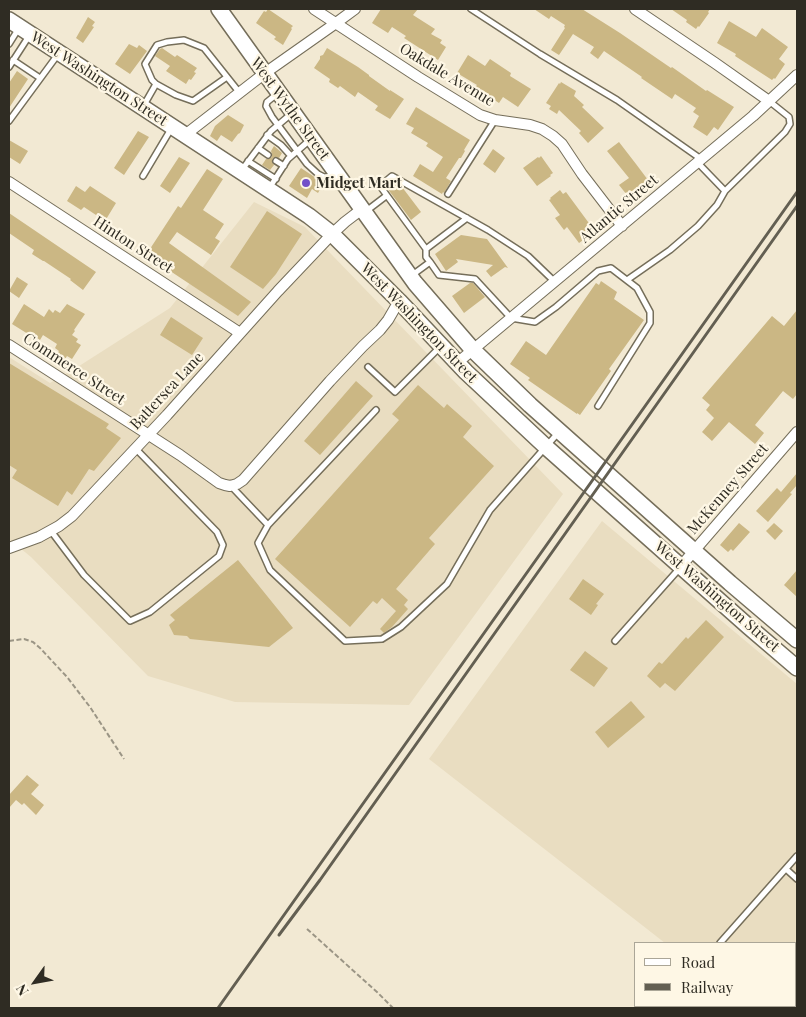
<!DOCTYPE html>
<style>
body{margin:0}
#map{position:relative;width:806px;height:1017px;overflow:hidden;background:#f2e9d3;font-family:"Playfair Display",serif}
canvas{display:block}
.frame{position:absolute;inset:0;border:10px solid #2f2c23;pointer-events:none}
.legend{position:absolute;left:634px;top:942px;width:162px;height:65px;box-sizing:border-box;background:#fef7e5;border:1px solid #aba697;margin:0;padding:6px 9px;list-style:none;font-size:15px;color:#2f2c23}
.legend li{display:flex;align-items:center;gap:10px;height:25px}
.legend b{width:25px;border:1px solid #aba697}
.north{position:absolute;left:10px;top:957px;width:50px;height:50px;-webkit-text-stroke:4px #fef7e5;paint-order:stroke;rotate:238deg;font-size:14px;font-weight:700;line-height:20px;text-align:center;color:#2f2c23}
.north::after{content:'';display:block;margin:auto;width:18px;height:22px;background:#2f2c23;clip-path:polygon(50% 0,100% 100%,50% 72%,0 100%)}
</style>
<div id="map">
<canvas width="806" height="1017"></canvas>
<div class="frame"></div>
<ul class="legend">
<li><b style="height:6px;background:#fff"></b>Road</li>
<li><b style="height:6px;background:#635f52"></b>Railway</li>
</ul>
<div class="north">N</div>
</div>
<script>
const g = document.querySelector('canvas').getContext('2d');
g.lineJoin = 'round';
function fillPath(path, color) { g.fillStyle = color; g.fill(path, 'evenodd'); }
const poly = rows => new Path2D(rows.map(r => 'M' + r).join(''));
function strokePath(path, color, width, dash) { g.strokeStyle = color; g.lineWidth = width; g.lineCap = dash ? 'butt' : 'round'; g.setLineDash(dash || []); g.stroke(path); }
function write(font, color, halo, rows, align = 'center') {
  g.font = font + ' "Playfair Display",serif'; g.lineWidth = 4.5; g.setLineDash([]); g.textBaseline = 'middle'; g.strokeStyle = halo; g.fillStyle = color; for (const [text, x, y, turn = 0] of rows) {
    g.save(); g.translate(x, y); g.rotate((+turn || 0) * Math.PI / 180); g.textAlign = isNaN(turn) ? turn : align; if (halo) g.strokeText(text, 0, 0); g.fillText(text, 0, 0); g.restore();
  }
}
fillPath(poly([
 [254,202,305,227,563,494,409,705,235,702,148,676,31,557,9,539,9,357,50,383,76,368,170,308],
 [602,521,797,684,797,1008,685,1008,685,1006,795,1006,795,943,665,943,429,759]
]), '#e9ddc1');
fillPath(poly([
 [268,9,293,26,291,28,292,29,283,45,274,39,276,37,256,23,264,11,266,12],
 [381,9,418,9,413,15,435,29,431,34,442,40,440,43,446,47,438,60,404,38,406,36,392,27,388,33,372,23],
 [534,9,582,9,620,33,671,68,672,67,706,91,707,90,734,107,718,130,714,127,707,136,693,127,699,116,693,112,696,108,675,94,672,99,641,78,642,77,604,51,598,59,590,53,594,47,573,34,559,55,551,50,565,28,564,27,565,25,551,16,549,19],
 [671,9,710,9,708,12,709,13,699,27,698,26,696,29,686,22,687,20],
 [88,17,95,22,92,26,94,27,83,43,76,38],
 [729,21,756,37,762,28,788,47,779,59,785,64,775,79,774,78,772,80,735,56,736,54,717,43],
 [129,44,137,48,139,45,147,51,130,74,115,64],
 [162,48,175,57,177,55,197,68,194,72,196,73,191,80,189,79,186,84,166,71,170,66,155,56,160,49],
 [327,48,358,67,369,75,369,76,390,91,390,90,404,99,390,119,375,110,378,106,358,92,355,97,340,86,338,88,329,82,330,79,314,68,320,59,320,56,323,55],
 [468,55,485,66,490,59,511,73,510,76,531,89,518,107,503,97,499,103,475,87,477,85,457,73],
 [17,71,28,79,9,108,9,83],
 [561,82,576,91,574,96,584,105,582,107,604,128,588,143,579,133,581,131,559,110,557,114,549,109,551,106,546,103,559,83,560,84],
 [416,107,470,140,464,150,465,151,461,158,459,158,446,178,451,181,444,193,443,192,442,194,413,176,420,164,433,172,443,157,426,146,428,143,411,133,414,128,406,124],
 [228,115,244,125,240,133,238,134,232,142,221,135,217,141,210,136,215,126],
 [138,131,149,137,124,175,114,168],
 [9,140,28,151,20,164,9,157],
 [619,142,636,164,651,184,631,200,619,185,629,178,607,151],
 [274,146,282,153,279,158,276,157,273,158,272,161,274,165,270,170,262,165,266,159,269,159,272,157,272,154,271,151],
 [493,149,505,158,495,173,483,164],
 [541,156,553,173,550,175,551,176,537,186,523,168,538,157,539,158],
 [179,157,190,163,170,193,160,186],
 [301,168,319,180,318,181,323,184,318,193,312,189,307,198,289,186],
 [207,169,223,179,203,210,224,224,215,238,220,241,211,255,177,232,169,243,251,302,238,316,146,255,178,206,181,208],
 [394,182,402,187,421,212,411,220,387,188],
 [76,186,85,192,90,186,116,203,105,221,84,207,81,210,67,201],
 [560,190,563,194,566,192,594,230,592,232,593,233,579,243,567,227,564,230,555,218,560,215,549,200,551,199,550,198],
 [267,211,302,234,276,274,263,289,230,267],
 [9,213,96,272,83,290,70,280,71,279,44,261,43,261,32,254,34,250,9,233],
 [461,235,487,239,508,268,505,267,491,277,486,271,493,265,456,259,458,262,446,271,435,254],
 [17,277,28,284,19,298,9,291],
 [601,281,617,292,614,299,644,320,609,369,611,371,606,378,580,415,577,413,577,414,528,380,530,378,510,364,526,341,546,355,596,283,599,285],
 [470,283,473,283,485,297,464,313,452,296],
 [24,304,44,317,49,309,53,313,55,310,60,313,67,304,85,314,74,330,75,331,72,335,78,339,76,342,81,345,72,359,67,356,65,359,57,354,59,351,55,348,57,344,43,335,40,340,29,332,28,334,12,324],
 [797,310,797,394,793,399,783,391,755,425,764,433,755,444,729,422,712,441,702,432,714,418,706,410,710,405,702,398,772,316,784,326],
 [171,317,203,338,192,355,160,335],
 [9,363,109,424,106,428,121,438,94,471,89,469,72,495,67,491,58,506,12,478,17,470,9,465],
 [356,381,373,396,320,455,304,441],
 [418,385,444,408,447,404,472,426,463,437,494,466,429,538,435,544,396,589,408,600,404,605,408,609,392,627,384,633,380,629,396,611,382,598,377,604,373,601,350,627,275,559,399,420,392,414],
 [797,473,797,485,790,493,792,494,768,522,756,511,777,488,781,492],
 [739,523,750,532,733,551,731,549,728,552,720,545],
 [774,523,783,531,775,540,766,531],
 [238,560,293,628,269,647,190,639,187,636,174,635,169,625,175,620,170,615],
 [797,570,797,597,784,585],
 [583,579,604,594,596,604,598,605,591,615,569,599],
 [706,620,724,637,675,691,665,683,660,688,647,676,659,662,662,664,686,637,688,639],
 [585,651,608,668,594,687,570,670],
 [631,701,645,717,608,748,595,732],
 [27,775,39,785,31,794,44,805,36,815,24,803,22,805,16,800,9,808,9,795]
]), '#cbb784');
const service = poly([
 [471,9,540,54,617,100,701,159],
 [9,44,19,28],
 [13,60,40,78],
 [9,67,29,36],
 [227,77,193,101,176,95,156,84,152,80,145,64,157,45,167,42,184,40,204,48,239,92],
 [277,94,267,102,266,106,272,117,307,164,318,174,324,177,334,176],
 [144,105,156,84],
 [9,121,59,53],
 [267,135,281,145,291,156],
 [258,148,268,155],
 [248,161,276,179],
 [276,161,284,166],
 [241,171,271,131,291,114],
 [143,176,171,129],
 [270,187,288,159,311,139],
 [725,191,785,132,790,124,789,117,769,101],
 [448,194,495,120],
 [365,212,386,196],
 [426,249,467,218],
 [430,262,439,275,475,279,511,318,535,322,556,307,598,271,611,268,637,288,650,312,650,323,598,406],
 [411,276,430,262,426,257,426,249,380,186,392,176,488,230,528,256,555,282],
 [627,280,670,250,698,226,717,205,725,191,698,163],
 [368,367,395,392,441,346],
 [231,486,268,525,258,543,270,570,345,641,382,639,401,627,447,584,490,510,558,433],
 [268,525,376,410],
 [51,531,84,575,130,621,150,612,219,556,223,545,217,532,135,448],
 [615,641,679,569],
 [786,869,797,879],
 [720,943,797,856]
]);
const minor = poly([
 [314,9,418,77,480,115,495,120,530,125,542,129,553,136,562,144,582,174,622,226],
 [635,9,715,63,769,101],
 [185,135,265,73,336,23,355,9],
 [9,182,240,333],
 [9,345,180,455,219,483,225,485,230,486,237,484,243,480,330,381,363,346,380,330,388,320,399,301],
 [457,363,753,116,797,75],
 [9,548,39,537,59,526,72,516,167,415,278,291,332,234,345,222,362,209],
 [681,566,797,432],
 [697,1006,698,1008]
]);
const primary = poly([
 [219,9,415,283,473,350,530,405,730,583,797,640],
 [9,20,309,216,332,234,399,301,466,372,545,446,749,627,797,668]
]);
strokePath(service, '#756e5a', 8);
strokePath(minor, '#756e5a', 12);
strokePath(primary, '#756e5a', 18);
strokePath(poly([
 [9,641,24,639,33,642,40,648,67,677,90,707,124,759],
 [307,929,377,992,393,1008]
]), '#9b9585', 2, [5, 2.5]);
strokePath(service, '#fff', 5);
strokePath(minor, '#fff', 10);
strokePath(primary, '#fff', 15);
strokePath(poly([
 [279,935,320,880,797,206],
 [218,1008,797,192]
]), '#635f52', 3);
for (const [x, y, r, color] of [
 [306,183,5,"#724fc8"]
]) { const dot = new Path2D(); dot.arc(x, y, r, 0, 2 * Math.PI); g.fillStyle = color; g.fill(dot); strokePath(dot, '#fef7e5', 2); }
write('15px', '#2f2c23', '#fef7e5', [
 ["Oakdale Avenue",447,75,31],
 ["West Washington Street",99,79,33],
 ["West Wythe Street",290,109,54],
 ["Atlantic Street",619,209,-40],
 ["Hinton Street",133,245,33],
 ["West Washington Street",419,323,46],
 ["Commerce Street",74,369,33],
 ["Battersea Lane",167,391,-47],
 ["McKenney Street",728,489,-49],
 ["West Washington Street",717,597,41]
]);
write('bold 15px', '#2f2c23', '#fef7e5', [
 ["Midget Mart",316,183]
], 'left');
</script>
